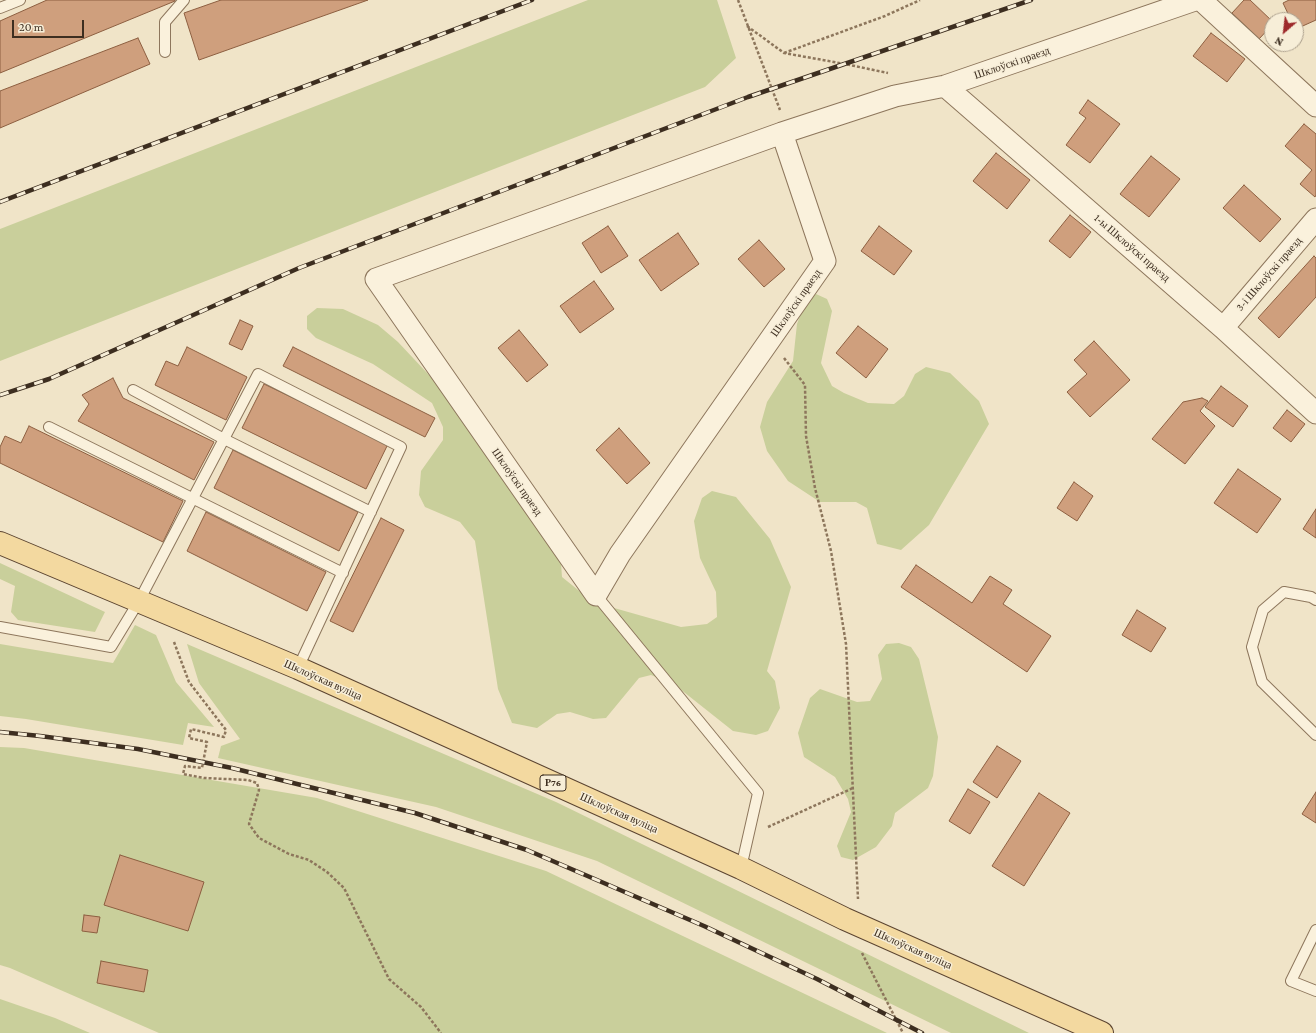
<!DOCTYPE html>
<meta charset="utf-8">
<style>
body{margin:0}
#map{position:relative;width:1316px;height:1033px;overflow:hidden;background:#f0e4c8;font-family:"Crimson Pro",serif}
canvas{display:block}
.north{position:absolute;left:1264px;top:12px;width:40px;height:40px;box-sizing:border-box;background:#f7eed8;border:1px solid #ada18e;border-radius:50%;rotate:208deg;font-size:11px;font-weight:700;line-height:16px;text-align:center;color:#3d2e20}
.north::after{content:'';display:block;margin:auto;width:14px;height:18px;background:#9e2a2b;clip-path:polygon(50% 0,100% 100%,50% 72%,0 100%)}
.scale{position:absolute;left:12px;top:20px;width:72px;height:18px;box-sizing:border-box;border:2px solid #3d2e20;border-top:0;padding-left:5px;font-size:12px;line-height:14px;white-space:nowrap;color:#3d2e20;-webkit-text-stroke:3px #f7eed8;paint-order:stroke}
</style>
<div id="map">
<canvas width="1316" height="1033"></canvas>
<div class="north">N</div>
<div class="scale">20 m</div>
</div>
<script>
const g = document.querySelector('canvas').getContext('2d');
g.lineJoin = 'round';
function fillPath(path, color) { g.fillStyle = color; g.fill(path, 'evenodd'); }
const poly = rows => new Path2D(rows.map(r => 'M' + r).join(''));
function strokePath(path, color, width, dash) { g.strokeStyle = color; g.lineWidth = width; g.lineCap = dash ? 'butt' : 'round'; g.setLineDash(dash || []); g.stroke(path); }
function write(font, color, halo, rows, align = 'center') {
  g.font = font + ' "Crimson Pro",serif'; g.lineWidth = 3; g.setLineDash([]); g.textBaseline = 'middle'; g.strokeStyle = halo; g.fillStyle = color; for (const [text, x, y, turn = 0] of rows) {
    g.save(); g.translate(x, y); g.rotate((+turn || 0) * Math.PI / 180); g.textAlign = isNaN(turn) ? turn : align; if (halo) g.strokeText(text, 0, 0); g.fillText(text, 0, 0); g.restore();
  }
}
fillPath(poly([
 [588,0,717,0,736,58,705,87,0,361,0,229],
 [816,294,827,299,832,311,821,363,832,386,844,393,868,403,894,404,904,396,915,374,926,367,950,373,979,401,989,424,929,525,901,550,877,544,867,508,856,502,820,502,788,481,767,451,760,427,767,402,793,361,797,324,805,302],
 [317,308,343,309,378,325,398,342,507,458,560,550,562,577,593,602,681,627,707,624,717,617,716,592,700,558,694,521,702,498,712,491,736,497,770,539,791,587,767,671,775,681,780,708,768,731,756,735,733,731,675,685,651,675,639,678,606,718,593,719,570,712,557,714,537,728,512,723,498,689,475,541,460,522,425,507,419,495,421,471,443,440,443,427,432,403,373,364,316,338,307,329,307,316],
 [0,563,105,612,95,632,18,620,11,612,15,586,0,579],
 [135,625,156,635,176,682,214,727,188,723,183,745,26,719,0,716,0,644,113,663],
 [899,643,911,647,919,659,938,737,933,776,928,788,895,813,892,826,876,847,853,860,841,857,837,846,851,812,848,799,835,777,804,757,798,733,810,698,820,689,857,702,870,701,882,679,878,655,886,644],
 [187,644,556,802,1029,1033,951,1033,597,861,436,807,218,758,221,746,240,739,199,683],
 [0,747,24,748,317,798,546,871,887,1033,159,1033,10,968,0,965],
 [0,999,55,1018,90,1033,0,1033]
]), '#c9cf9b');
const building = poly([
 [47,0,175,0,175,1,0,73,0,21,47,0],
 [221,0,368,0,199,60,184,13,221,0],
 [1244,0,1250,0,1272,21,1272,25,1259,39,1232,13,1244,0],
 [1289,0,1316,0,1316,20,1296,29,1296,20,1291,20,1283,3,1289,0],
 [1211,33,1245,59,1227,82,1193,56,1211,33],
 [138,38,150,64,0,128,0,91,138,38],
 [1088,100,1120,124,1090,163,1066,145,1086,118,1079,113,1088,100],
 [1304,124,1316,134,1316,195,1315,197,1300,184,1312,170,1285,146,1304,124],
 [996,153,1030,180,1007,209,973,181,996,153],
 [1151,156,1180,179,1149,217,1120,194,1151,156],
 [1244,185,1281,219,1260,242,1223,208,1244,185],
 [1070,215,1091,232,1070,258,1049,241,1070,215],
 [608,226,628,256,601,273,582,243,608,226],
 [879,226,912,251,894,275,861,251,879,226],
 [678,233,699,264,661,291,639,260,678,233],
 [759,240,785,269,764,287,738,259,759,240],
 [1314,256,1316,258,1316,297,1279,338,1258,318,1314,256],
 [594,281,614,309,580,333,560,306,594,281],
 [240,320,253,326,242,350,229,344,240,320],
 [858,326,888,349,866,378,836,353,858,326],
 [519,330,548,365,527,382,498,348,519,330],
 [1094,341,1130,380,1090,417,1067,392,1087,374,1074,360,1094,341],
 [187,347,247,377,226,420,155,385,166,361,178,366,187,347],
 [293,347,435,418,425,437,283,366,293,347],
 [113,378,123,398,214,442,194,480,78,421,89,404,82,395,113,378],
 [264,384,388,444,366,489,242,428,264,384],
 [1221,386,1248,406,1233,427,1205,407,1221,386],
 [1202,398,1208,401,1200,411,1215,426,1185,464,1152,439,1183,402,1202,398],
 [1287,410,1305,424,1291,442,1273,428,1287,410],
 [29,426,183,501,163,542,0,463,0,447,5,436,21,443,29,426],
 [619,428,650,463,627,484,596,450,619,428],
 [233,450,358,512,339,551,214,488,233,450],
 [1238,469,1281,499,1257,533,1214,503,1238,469],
 [1074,482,1093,496,1077,521,1057,508,1074,482],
 [1316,509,1316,538,1303,529,1316,509],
 [206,512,326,572,307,611,187,551,206,512],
 [381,518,404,530,353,632,330,621,381,518],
 [916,565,972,603,990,576,1012,590,1003,604,1051,636,1027,672,901,587,916,565],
 [1137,610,1166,628,1151,652,1122,635,1137,610],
 [997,746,1021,761,997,798,973,782,997,746],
 [968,789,990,802,970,834,949,821,968,789],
 [1316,792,1316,823,1302,814,1316,792],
 [1039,793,1070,813,1024,886,992,866,1039,793],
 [120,855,204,882,188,931,104,905,120,855],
 [84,915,100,917,97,933,82,931,84,915],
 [101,961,148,970,144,992,97,983,101,961]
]);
fillPath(building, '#cf9f7d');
strokePath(building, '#8d5f41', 1);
const lane = poly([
 [0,8,20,0],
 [165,52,165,22,184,0],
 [133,390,224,439,371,512],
 [49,427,343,573],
 [596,595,758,793,741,868],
 [1316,600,1311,597,1284,592,1263,610,1252,647,1262,682,1316,735],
 [0,627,111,647,139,601,258,374,401,447,298,668],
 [1316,930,1291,981,1316,991]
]);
const street = poly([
 [1201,0,1316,106],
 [945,86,1223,328,1316,413],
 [782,133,825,261,620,554,596,595,376,279,782,133,895,96,945,86,1195,0],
 [1223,328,1316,219]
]);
const primary = poly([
 [0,543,298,668,741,868,845,919,1102,1033]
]);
strokePath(lane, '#8d765c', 12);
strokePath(street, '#8d765c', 23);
strokePath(primary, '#5b4430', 24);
strokePath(poly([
 [738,0,780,110],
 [747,26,784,53,845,64,888,73],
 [784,53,885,16,920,0],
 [784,358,805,385,806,436,815,488,831,551,846,644,858,899],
 [174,642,189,682,226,730,224,737,191,729,189,738,207,742,202,768,185,766,183,774,204,778,248,780,257,783,259,790,249,824,259,838,289,854,309,860,327,872,344,888,389,979,421,1007,441,1033],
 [768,827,853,788],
 [862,953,903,1033]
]), '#8d765c', 2.5, [3, 2]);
strokePath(lane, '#faf1dc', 10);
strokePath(street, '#faf1dc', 21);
strokePath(primary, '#f3d9a0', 22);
const rail = poly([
 [0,202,532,0],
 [0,395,49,379,299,268,748,97,1031,0],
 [0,732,40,736,138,749,232,768,415,813,527,850,704,926,817,979,922,1033]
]);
strokePath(rail, '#3d2e20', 4.5);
strokePath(rail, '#f7eed8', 3, [9]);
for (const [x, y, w] of [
 [553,783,26]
]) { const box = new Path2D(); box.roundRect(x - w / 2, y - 8, w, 16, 3); g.fillStyle = '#f7eed8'; g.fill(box); strokePath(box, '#3d2e20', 1); }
write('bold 10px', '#3d2e20', null, [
 ["Р76",553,783]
]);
write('11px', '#3d2e20', '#f7eed8', [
 ["Шклоўскі праезд",1012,63,-19],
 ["1-ы Шклоўскі праезд",1132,248,41],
 ["3-і Шклоўскі праезд",1269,274,-49],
 ["Шклоўскі праезд",796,303,-55],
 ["Шклоўскі праезд",517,482,55],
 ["Шклоўская вуліца",323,680,24],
 ["Шклоўская вуліца",619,813,24],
 ["Шклоўская вуліца",913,949,24]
]);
</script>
